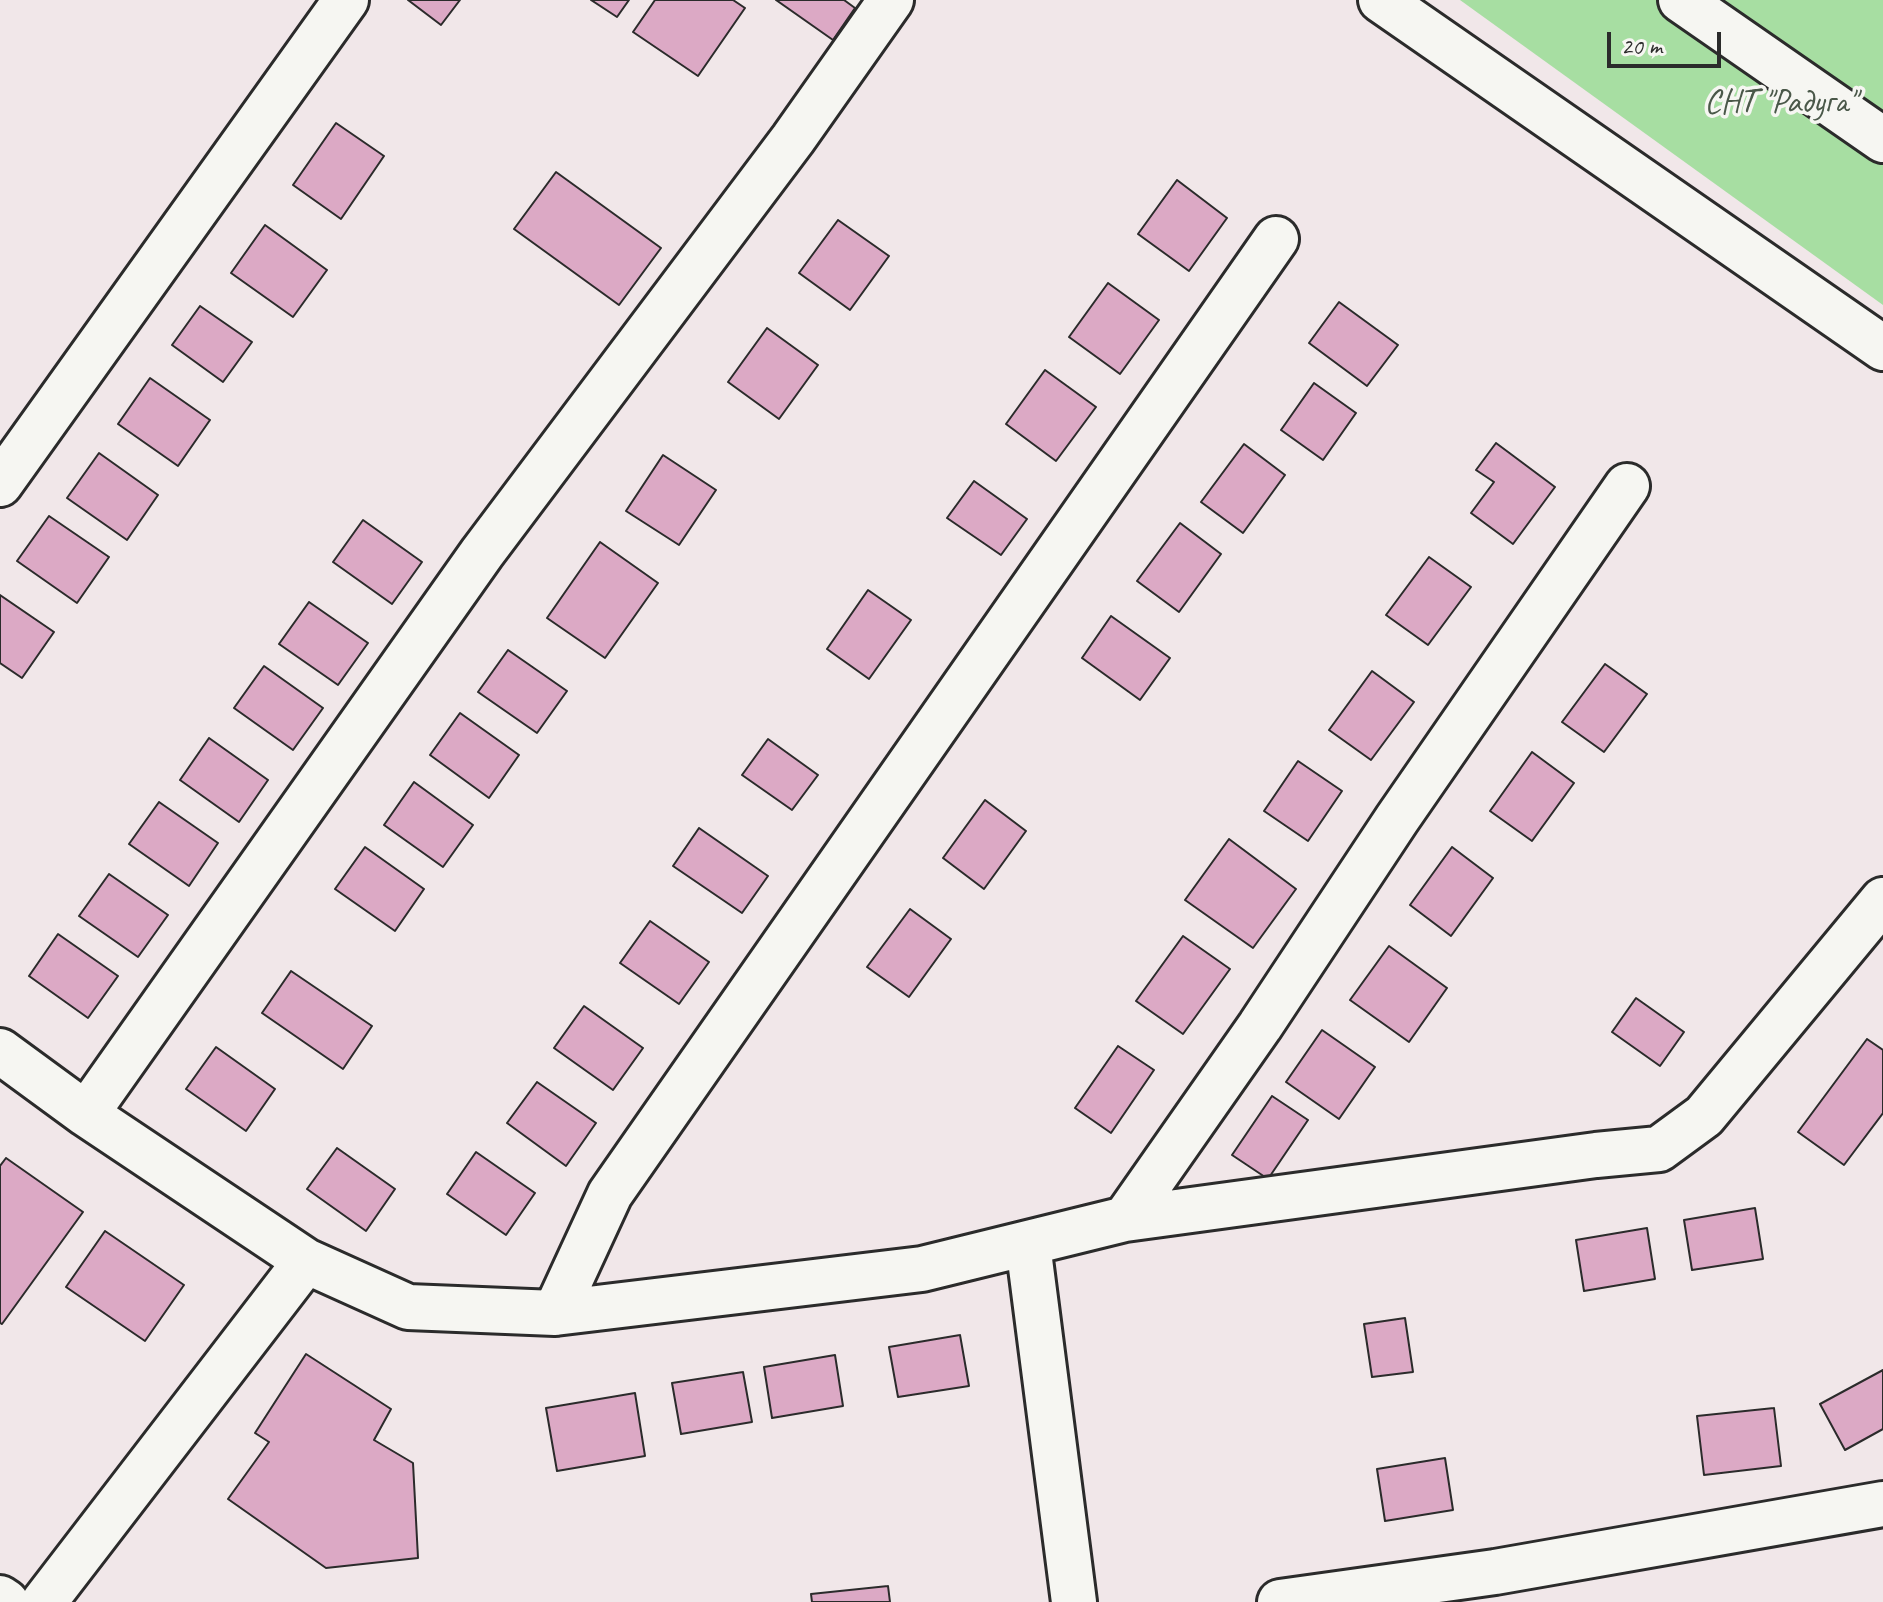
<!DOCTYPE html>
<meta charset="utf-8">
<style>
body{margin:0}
#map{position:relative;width:1883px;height:1602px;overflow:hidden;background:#f1e7e9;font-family:Caveat,sans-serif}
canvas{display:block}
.scale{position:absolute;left:1607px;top:32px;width:114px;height:36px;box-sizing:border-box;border:4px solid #2b2b2b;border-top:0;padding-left:10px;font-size:24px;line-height:28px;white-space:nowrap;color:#2b2b2b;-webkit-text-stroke:6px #f6f6f2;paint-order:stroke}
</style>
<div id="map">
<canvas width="1883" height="1602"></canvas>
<div class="scale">20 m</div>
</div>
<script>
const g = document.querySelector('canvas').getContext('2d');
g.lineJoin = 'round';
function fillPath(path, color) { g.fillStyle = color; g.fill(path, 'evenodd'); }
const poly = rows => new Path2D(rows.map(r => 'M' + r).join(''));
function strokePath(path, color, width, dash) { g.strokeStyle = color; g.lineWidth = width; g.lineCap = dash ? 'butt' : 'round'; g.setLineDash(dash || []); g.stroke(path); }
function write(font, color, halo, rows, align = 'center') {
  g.font = font + ' Caveat,sans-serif'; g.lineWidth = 7; g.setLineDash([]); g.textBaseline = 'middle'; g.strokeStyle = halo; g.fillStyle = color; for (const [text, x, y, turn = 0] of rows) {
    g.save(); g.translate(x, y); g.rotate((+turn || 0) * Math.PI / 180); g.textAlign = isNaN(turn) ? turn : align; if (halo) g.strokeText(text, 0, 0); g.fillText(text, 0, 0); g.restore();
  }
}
fillPath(poly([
 [1460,0,1883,0,1883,305]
]), '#a7dea2');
const building = poly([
 [408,0,460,0,441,25,408,0],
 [591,0,629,0,617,17,591,0],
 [655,0,733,0,745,8,698,76,633,32,655,0],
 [776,0,844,0,855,8,833,40,776,0],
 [336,123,384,156,341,219,293,185,336,123],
 [556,172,661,248,619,305,514,229,556,172],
 [1177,180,1227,218,1189,271,1138,234,1177,180],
 [838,220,889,256,850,310,799,273,838,220],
 [265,225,327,270,293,317,231,273,265,225],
 [1108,283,1159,320,1120,374,1069,337,1108,283],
 [1339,302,1398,345,1367,386,1309,343,1339,302],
 [200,306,252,342,223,382,172,345,200,306],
 [767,328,818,365,779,419,728,382,767,328],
 [1045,370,1096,407,1056,461,1006,424,1045,370],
 [150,378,210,420,178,466,118,424,150,378],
 [1314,383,1356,413,1323,460,1281,430,1314,383],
 [1496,443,1555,487,1513,544,1471,513,1494,482,1476,470,1496,443],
 [1244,444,1285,475,1243,533,1201,502,1244,444],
 [99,453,158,495,127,540,67,498,99,453],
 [663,455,716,490,679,545,626,511,663,455],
 [974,481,1027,519,1001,555,947,518,974,481],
 [49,516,109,557,77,603,17,561,49,516],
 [363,520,422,562,392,604,333,562,363,520],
 [1180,523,1221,554,1179,612,1137,581,1180,523],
 [600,542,658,583,605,658,547,618,600,542],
 [1429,557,1471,587,1428,645,1386,615,1429,557],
 [868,590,911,620,869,679,827,649,868,590],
 [0,595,54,632,22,678,0,663,0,595],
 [309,602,368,643,338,685,279,644,309,602],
 [1111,616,1170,658,1140,700,1082,658,1111,616],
 [508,650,567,691,537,733,478,692,508,650],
 [1605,664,1647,694,1604,752,1562,722,1605,664],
 [264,666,323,708,293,750,234,708,264,666],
 [1372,671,1414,702,1371,760,1329,730,1372,671],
 [460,713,519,755,489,798,430,755,460,713],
 [209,738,268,780,239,822,180,780,209,738],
 [768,739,818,775,792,810,742,775,768,739],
 [1532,752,1574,783,1532,841,1490,811,1532,752],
 [1298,761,1342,791,1308,841,1264,811,1298,761],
 [414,782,473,825,443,867,384,825,414,782],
 [985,800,1026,831,984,889,943,858,985,800],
 [159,802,218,843,189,886,129,844,159,802],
 [699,828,768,876,742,913,673,866,699,828],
 [1229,839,1296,889,1253,948,1185,900,1229,839],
 [365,847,424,889,395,931,335,889,365,847],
 [1452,847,1493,878,1451,936,1410,905,1452,847],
 [109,874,168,915,138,957,79,916,109,874],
 [910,909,951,939,909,997,867,967,910,909],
 [650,921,709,962,679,1004,620,963,650,921],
 [58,934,118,976,88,1018,29,976,58,934],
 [1183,936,1230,969,1183,1034,1136,1001,1183,936],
 [1389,946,1447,988,1409,1042,1350,1000,1389,946],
 [291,971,372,1026,343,1069,262,1013,291,971],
 [1636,998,1684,1032,1660,1066,1612,1032,1636,998],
 [584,1006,643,1048,613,1090,554,1048,584,1006],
 [1322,1030,1375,1067,1339,1119,1286,1082,1322,1030],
 [1867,1039,1883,1050,1883,1113,1844,1165,1798,1132,1867,1039],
 [1118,1046,1154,1070,1111,1133,1075,1108,1118,1046],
 [216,1047,275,1089,246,1131,186,1089,216,1047],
 [537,1082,596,1123,566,1166,507,1123,537,1082],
 [1272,1096,1308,1120,1268,1179,1232,1155,1272,1096],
 [337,1148,395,1189,366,1231,307,1189,337,1148],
 [476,1152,535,1193,506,1235,447,1194,476,1152],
 [6,1158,83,1212,2,1324,0,1323,0,1166,6,1158],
 [1755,1208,1763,1259,1692,1270,1684,1220,1755,1208],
 [1647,1228,1655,1279,1584,1291,1576,1240,1647,1228],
 [105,1231,184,1285,145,1341,66,1287,105,1231],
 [1405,1318,1413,1372,1372,1377,1364,1324,1405,1318],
 [960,1335,969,1386,898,1397,889,1347,960,1335],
 [306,1354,391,1409,374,1440,413,1463,418,1558,326,1568,228,1499,269,1442,255,1433,306,1354],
 [835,1355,843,1406,772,1418,764,1367,835,1355],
 [1883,1370,1883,1429,1845,1450,1820,1404,1883,1370],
 [743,1372,752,1422,681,1434,672,1383,743,1372],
 [635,1393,645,1456,557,1471,546,1408,635,1393],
 [1774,1408,1781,1466,1704,1475,1697,1416,1774,1408],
 [1445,1458,1453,1510,1385,1521,1377,1469,1445,1458],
 [888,1586,890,1602,812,1602,811,1594,888,1586]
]);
fillPath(building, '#dca9c5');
strokePath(building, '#2b2b2b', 2);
const minor = poly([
 [1381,0,1883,348],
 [1681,0,1883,140],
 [0,484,346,0],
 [0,1051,86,1114,306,1261,408,1307,555,1313,922,1269,1125,1219,1260,1026,1397,819,1627,486],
 [86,1114,482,553,793,139,891,0],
 [1125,1219,1596,1155,1659,1149,1704,1116,1883,900],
 [1028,1244,1074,1602],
 [555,1313,610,1194,1276,239],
 [0,1598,6,1602],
 [44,1602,306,1261],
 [1280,1602,1495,1572,1883,1504]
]);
strokePath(minor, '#2b2b2b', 50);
strokePath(minor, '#f6f6f2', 44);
write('34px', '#4a5849', '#f6f6f2', [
 ["СНТ \"Радуга\"",1780,103]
]);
</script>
